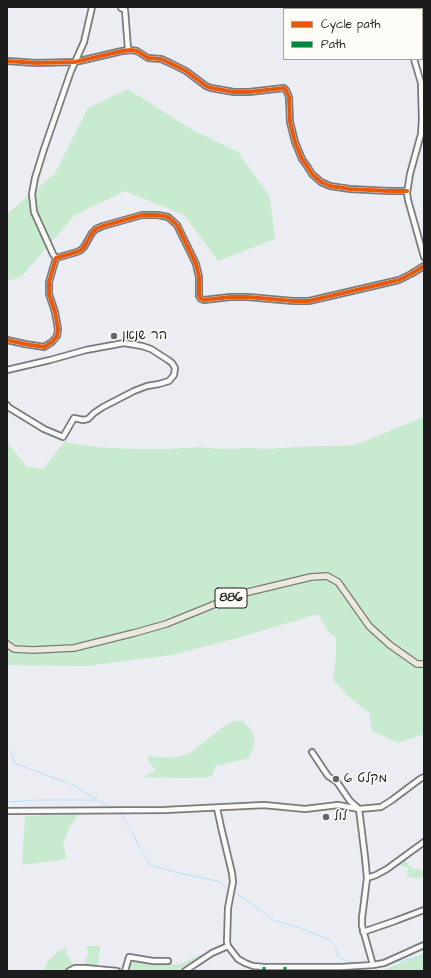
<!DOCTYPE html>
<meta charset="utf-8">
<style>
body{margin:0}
#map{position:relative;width:431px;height:978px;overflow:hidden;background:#ecedf3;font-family:"Architects Daughter",sans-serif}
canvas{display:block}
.frame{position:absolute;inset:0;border:8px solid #1c1c1c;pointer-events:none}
.legend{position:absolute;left:283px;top:8px;width:140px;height:52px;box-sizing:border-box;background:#fdfcf7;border:1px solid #a3a29f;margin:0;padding:5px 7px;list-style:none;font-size:12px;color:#1c1c1c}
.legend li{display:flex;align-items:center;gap:8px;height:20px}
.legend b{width:20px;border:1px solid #a3a29f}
</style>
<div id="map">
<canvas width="431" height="978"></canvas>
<div class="frame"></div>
<ul class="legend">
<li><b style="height:5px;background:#e8590c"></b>Cycle path</li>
<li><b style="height:5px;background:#00873e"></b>Path</li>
</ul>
</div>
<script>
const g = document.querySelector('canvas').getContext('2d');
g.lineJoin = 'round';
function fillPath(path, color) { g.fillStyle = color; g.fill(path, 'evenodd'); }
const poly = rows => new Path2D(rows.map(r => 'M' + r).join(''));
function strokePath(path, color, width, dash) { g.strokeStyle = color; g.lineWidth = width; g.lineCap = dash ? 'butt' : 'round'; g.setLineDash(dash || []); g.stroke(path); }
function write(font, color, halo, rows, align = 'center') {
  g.font = font + ' "Architects Daughter","Playpen Sans Hebrew",sans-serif'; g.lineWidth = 3; g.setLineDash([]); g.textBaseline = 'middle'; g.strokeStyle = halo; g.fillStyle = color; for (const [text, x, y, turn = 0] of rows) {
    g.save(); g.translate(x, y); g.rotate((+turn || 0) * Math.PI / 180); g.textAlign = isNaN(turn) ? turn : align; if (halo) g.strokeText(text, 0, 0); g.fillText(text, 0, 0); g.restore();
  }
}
fillPath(poly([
 [128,89,191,129,238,152,270,197,275,239,218,261,184,215,125,191,75,215,21,277,7,281,7,214,55,173,88,108],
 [424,417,424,734,398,743,372,731,369,713,347,695,333,680,336,656,336,638,327,630,318,614,234,639,172,655,86,666,7,665,7,442,27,467,43,469,64,442,98,447,132,449,169,449,199,447,220,449,251,448,270,449,296,447,355,445],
 [234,721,243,721,253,732,255,743,249,758,216,766,211,777,183,778,143,777,156,770,149,762,148,756,173,758,190,753,223,727],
 [79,814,69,828,63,844,67,859,22,865,25,816],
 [405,859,410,867,415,869,418,869,424,871,424,875,422,877,419,878,407,877,408,867,404,867,400,865],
 [86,946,100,946,98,966,86,965,85,958,88,957,89,955],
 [67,947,66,953,69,956,71,962,74,966,67,967,64,971,44,971,46,964,48,961,59,951],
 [424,953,424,971,382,971],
 [205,954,195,961,179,969,178,971,138,971,128,969,130,960,131,959,176,965,181,964,199,955]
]), '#c8eace');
strokePath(poly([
 [7,749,12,754,14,763,73,785,111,808],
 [7,802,39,800,96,800],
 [117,812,122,815,150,865,183,874,217,881,229,889],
 [234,892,254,905,273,920,300,928,330,940,335,946,338,957,353,963,360,964],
 [389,963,415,958,424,957]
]), '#b5dffb', 1);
const minor = poly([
 [121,7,121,8,125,10,128,49],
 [399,7,400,9],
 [422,39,424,39],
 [414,59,421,83,422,120,421,134,410,174,407,193,408,200,424,257],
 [7,61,36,63,75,62,122,51,131,50,137,51,148,58,161,59,170,63,186,71,206,86,211,88,234,92,249,92,284,88,286,90,289,97,290,122,295,142,302,159,307,166,312,174,321,182,330,186,350,189,389,191,407,191],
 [56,258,53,254,34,212,32,194,35,178,44,149,71,71,84,42,92,7],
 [7,340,25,344,44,347,52,342,57,336,58,329,55,312,49,294,49,282,56,258,77,252,81,250,84,247,92,233,96,229,103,226,142,215,158,215,168,217,177,225,196,264,199,277,199,296,201,299,204,300,230,297,248,297,293,301,309,301,399,280,411,274,424,266],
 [7,370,50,360,86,350,124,343,142,346,151,349,168,360,172,363,175,368,174,375,169,381,159,384,147,386,134,391,103,407,94,413,88,419,83,420,74,418,63,437,44,429,8,407,7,405],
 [312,752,328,776,337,782,350,801,359,809,365,857,367,878,362,918,362,926,373,965],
 [217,808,221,827,232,873,233,882,228,908,227,942,228,946,238,959,245,963,253,966,264,967,341,967,373,965,384,963,424,945],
 [7,811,165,810,264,805,305,809,338,805,359,809,381,807,392,800,420,779,424,777],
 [367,878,376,875,387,869,424,842],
 [363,932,395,921,424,910],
 [69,971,75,968,85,968,117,971],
 [125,971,129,957,153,961,168,961],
 [185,971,212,953,228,946]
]);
const major = poly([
 [7,644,14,649,33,650,74,648,134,633,166,624,240,594,311,577,327,576,338,582,369,626,390,645,417,664,424,664]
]);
strokePath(minor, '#7a7a7d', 8);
strokePath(major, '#7a7a7d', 8);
strokePath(minor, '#f9f9f8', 4.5);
strokePath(major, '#ebe8dc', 5.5);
strokePath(poly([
 [264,967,264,971],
 [285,967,285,971]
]), '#00873e', 3, [6, 3]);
strokePath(poly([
 [7,61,36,63,75,62,122,51,131,50,137,51,148,58,161,59,170,63,186,71,206,86,211,88,234,92,249,92,284,88,286,90,289,97,290,122,295,142,302,159,307,166,312,174,321,182,330,186,350,189,389,191,407,191],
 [7,340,25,344,44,347,52,342,57,336,58,329,55,312,49,294,49,282,56,258,77,252,81,250,84,247,92,233,96,229,103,226,142,215,158,215,168,217,177,225,196,264,199,277,199,296,201,299,204,300,230,297,248,297,293,301,309,301,399,280,411,274,424,266]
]), '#e8590c', 4);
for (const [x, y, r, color] of [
 [114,336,4,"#656567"],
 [336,779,4,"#656567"],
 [326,817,4,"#656567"]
]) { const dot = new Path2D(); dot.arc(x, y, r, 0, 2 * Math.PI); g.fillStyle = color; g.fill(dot); strokePath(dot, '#fdfcf7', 1.5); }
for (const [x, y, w] of [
 [231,598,32]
]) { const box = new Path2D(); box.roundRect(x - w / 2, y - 10, w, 20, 3); g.fillStyle = '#fdfcf7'; g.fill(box); strokePath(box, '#1c1c1c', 1); }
write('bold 12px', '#1c1c1c', null, [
 ["886",231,598]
]);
write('13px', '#1c1c1c', '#fdfcf7', [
 ["הר שנאן",122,336],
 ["מקלט 6",344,779],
 ["לול",334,817]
], 'left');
</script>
